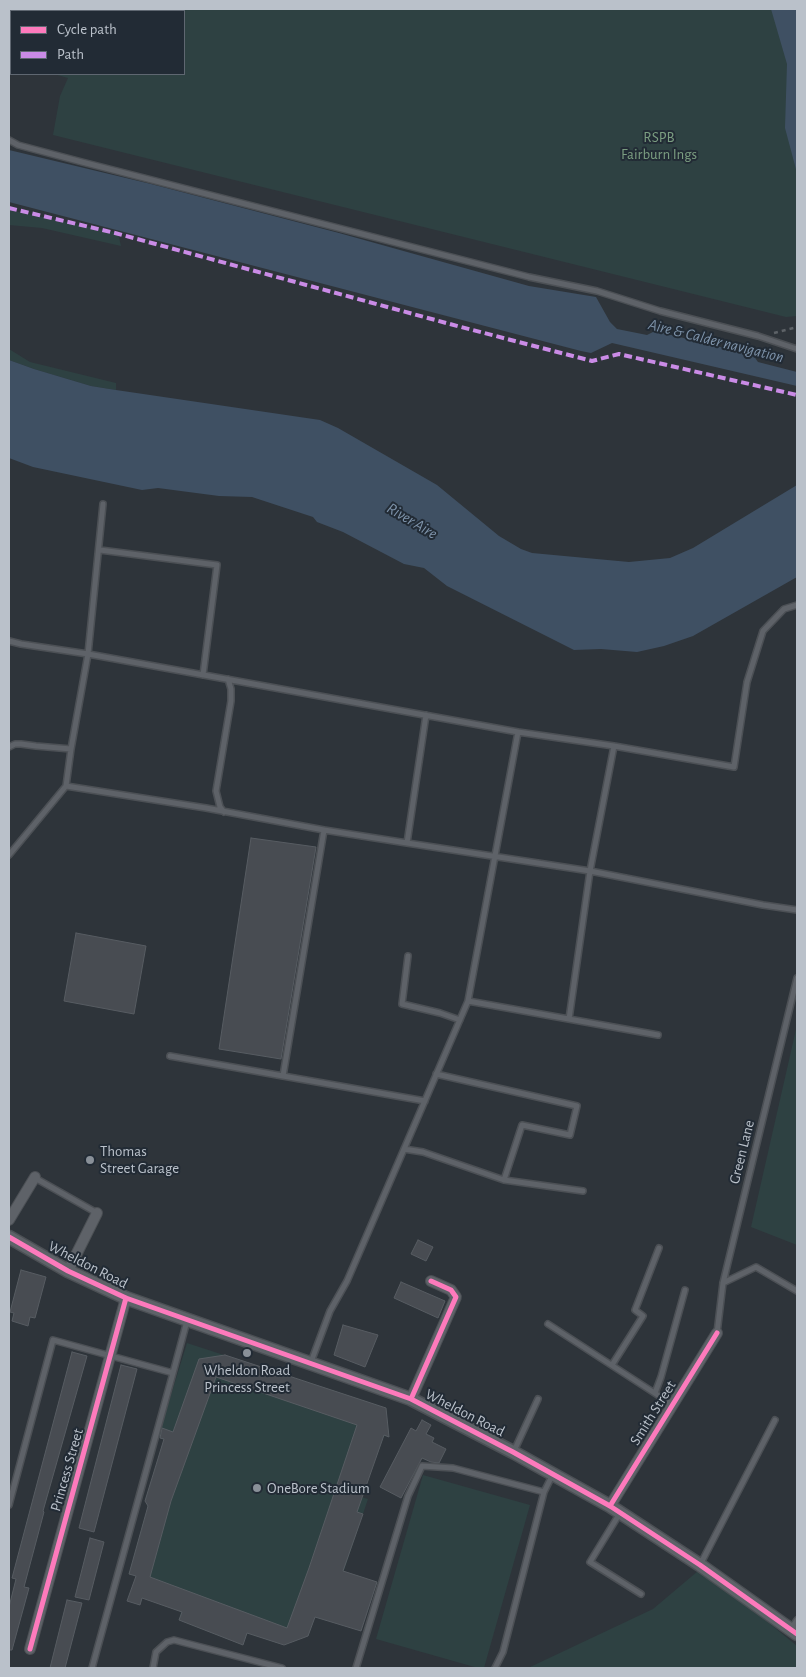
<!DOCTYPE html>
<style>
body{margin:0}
#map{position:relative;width:806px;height:1677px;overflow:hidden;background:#2e343a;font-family:"Alegreya Sans",sans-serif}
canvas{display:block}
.frame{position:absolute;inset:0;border:10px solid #bac1ca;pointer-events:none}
.legend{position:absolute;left:10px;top:10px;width:175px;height:65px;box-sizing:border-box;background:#222b35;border:1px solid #5f6771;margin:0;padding:6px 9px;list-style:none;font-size:15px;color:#bac1ca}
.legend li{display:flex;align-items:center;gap:10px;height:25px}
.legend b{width:25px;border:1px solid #5f6771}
</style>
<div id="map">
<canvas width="806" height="1677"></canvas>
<div class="frame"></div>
<ul class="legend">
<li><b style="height:6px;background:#fd7abc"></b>Cycle path</li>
<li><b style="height:6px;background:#ca8be6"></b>Path</li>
</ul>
</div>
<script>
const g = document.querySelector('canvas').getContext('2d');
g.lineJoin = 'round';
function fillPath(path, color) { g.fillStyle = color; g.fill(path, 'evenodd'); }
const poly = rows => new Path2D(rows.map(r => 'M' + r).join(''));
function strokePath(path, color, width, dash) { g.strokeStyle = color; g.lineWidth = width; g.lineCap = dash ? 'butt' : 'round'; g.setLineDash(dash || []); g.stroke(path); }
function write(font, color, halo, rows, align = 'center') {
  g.font = font + ' "Alegreya Sans",sans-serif'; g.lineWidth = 4; g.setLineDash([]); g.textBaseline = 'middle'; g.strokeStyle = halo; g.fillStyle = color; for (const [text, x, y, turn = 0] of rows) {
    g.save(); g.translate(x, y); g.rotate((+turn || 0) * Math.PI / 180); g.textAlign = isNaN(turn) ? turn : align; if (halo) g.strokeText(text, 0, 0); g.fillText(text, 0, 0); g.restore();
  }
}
fillPath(poly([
 [9,9,797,9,797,316,786,317,53,135,60,96,68,78,54,74,184,74,184,11,11,11,11,62,9,61],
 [9,210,118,233,121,246,42,228,9,225],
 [9,349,30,362,116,383,116,390,91,386,34,369,9,360],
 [797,1025,797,1245,751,1227],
 [187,1343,386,1408,389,1437,384,1436,361,1497,368,1499,327,1621,315,1617,308,1636,284,1645,247,1633,243,1645,179,1620,181,1612,136,1576,129,1574,148,1506,145,1501,164,1440,158,1437],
 [423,1475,530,1505,484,1668,478,1668,376,1639],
 [698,1571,747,1605,797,1646,797,1668,528,1668,653,1609]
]), '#2e4142');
fillPath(poly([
 [771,9,797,9,797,173,785,128,787,64],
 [9,150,151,184,339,233,529,286,596,297,610,322,617,329,647,335,655,331,753,355,758,362,797,372,797,386,612,343,591,353,581,351,9,202],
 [9,360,34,369,91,386,116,390,320,420,338,428,437,485,499,536,521,549,532,553,629,562,670,558,693,548,797,485,797,577,693,636,664,646,637,652,601,649,574,650,447,586,424,568,404,564,343,532,317,522,313,517,252,497,219,496,158,488,142,490,33,467,9,458]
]), '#3f5063');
const building = poly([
 [251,838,316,847,281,1059,219,1049,251,838],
 [76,933,146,946,134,1014,64,1001,76,933],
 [418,1240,433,1247,426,1261,411,1254,418,1240],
 [21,1270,46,1277,35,1318,30,1317,28,1326,12,1321,14,1313,10,1312,21,1270],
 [401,1282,445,1301,438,1318,394,1298,401,1282],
 [343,1325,378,1335,365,1367,334,1355,343,1325],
 [72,1352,87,1356,43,1511,44,1512,24,1587,29,1588,12,1650,9,1650,9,1607,16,1579,12,1578,72,1352],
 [225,1355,386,1408,389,1437,384,1435,357,1512,363,1514,343,1571,377,1582,361,1631,315,1617,308,1636,284,1645,247,1633,243,1645,179,1620,182,1612,142,1598,140,1605,127,1601,136,1576,129,1574,148,1506,145,1501,164,1439,160,1438,162,1428,173,1432,199,1359,225,1355],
 [216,1377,357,1425,309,1568,287,1628,150,1577,171,1501,216,1377],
 [121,1365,137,1369,94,1532,79,1528,121,1365],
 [422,1420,431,1425,426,1434,434,1438,432,1442,446,1449,439,1463,431,1462,422,1458,401,1498,380,1487,411,1428,416,1431,422,1420],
 [90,1538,104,1542,89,1600,75,1597,90,1538],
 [67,1600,82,1603,65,1668,50,1668,67,1600]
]);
fillPath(building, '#484c52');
strokePath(building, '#575c62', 1);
const service = poly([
 [9,140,18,145,82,162,529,277,597,291,660,311,758,336,797,349],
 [100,550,217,565,203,675],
 [9,641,21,644,88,654,518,732,468,1001,347,1281,330,1311,311,1362],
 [518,732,614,746,734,767,747,682,763,631,784,609,797,605],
 [614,746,590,871,763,905,797,910],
 [9,747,15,744,21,744,36,746,71,749],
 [66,786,71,749,88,654,103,504],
 [66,786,206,808,324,830],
 [224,812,220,807,216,791,231,701,231,689,228,679],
 [407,843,590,871,569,1019],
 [9,855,66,786],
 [408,956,402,1004,440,1013,460,1020],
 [468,1001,658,1035],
 [170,1056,283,1076],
 [436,1074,577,1106,570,1135,522,1125,504,1180],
 [425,1101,283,1076,324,830,407,843,426,715],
 [404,1149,423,1152,504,1180,583,1191],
 [35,1178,97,1213],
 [723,1283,756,1267,797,1291],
 [548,1324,673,1405],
 [717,1333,723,1283,797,978],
 [612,1365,643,1316,635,1310,659,1248],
 [173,1373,187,1321],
 [655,1393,661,1377,685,1290],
 [514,1451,538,1399],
 [9,1505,53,1340,173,1373,92,1668],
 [620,1513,590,1562,641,1594],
 [700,1565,775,1420],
 [791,1629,797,1620],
 [153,1668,156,1652,167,1642,174,1640,282,1668],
 [356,1668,408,1496,422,1466,453,1468,544,1492],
 [495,1668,503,1652,544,1492,553,1474]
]);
const minor = poly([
 [9,1220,35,1177],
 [68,1271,97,1213],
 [411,1399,456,1297,451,1290,431,1281],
 [610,1506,717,1333],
 [30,1649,126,1298]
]);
const tertiary = poly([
 [9,1237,68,1271,126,1298,411,1399,513,1452,610,1506,700,1565,797,1634]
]);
strokePath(service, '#4c5055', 8);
strokePath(minor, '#4c5055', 12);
strokePath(tertiary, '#4c5055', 15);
strokePath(poly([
 [774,333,797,327]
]), '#5d6267', 2.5, [4, 4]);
strokePath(service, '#5e6268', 5);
strokePath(minor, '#5e6268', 10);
strokePath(tertiary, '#5e6268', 12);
strokePath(poly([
 [9,208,115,233,461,327,592,361,619,354,797,395]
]), '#ca8be6', 4, [8, 4]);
strokePath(poly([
 [9,1237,68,1271,126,1298,411,1399,513,1452,610,1506,700,1565,797,1634],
 [411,1399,456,1297,451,1290,431,1281],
 [610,1506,717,1333],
 [30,1649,126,1298]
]), '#fd7abc', 5);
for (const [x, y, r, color] of [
 [90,1160,5,"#899098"],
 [247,1353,5,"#899098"],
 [257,1488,5,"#899098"]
]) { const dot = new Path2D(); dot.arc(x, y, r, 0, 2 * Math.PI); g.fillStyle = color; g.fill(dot); strokePath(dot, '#222b35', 2); }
write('15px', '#7b9d81', '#222b35', [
 ["RSPB",659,137],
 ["Fairburn Ings",659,154]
]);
write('15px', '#bac1ca', '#222b35', [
 ["Thomas",100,1151],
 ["Street Garage",100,1168],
 ["Wheldon Road",247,1370,"center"],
 ["Princess Street",247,1387,"center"],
 ["OneBore Stadium",267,1488]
], 'left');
write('15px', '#bac1ca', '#222b35', [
 ["Green Lane",742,1152,-76],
 ["Wheldon Road",88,1265,27],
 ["Wheldon Road",465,1413,27],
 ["Smith Street",653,1413,-58],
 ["Princess Street",67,1470,-74]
]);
write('italic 16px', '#7e93aa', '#222b35', [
 ["Aire & Calder navigation",716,341,14],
 ["River Aire",412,521,31]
]);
</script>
